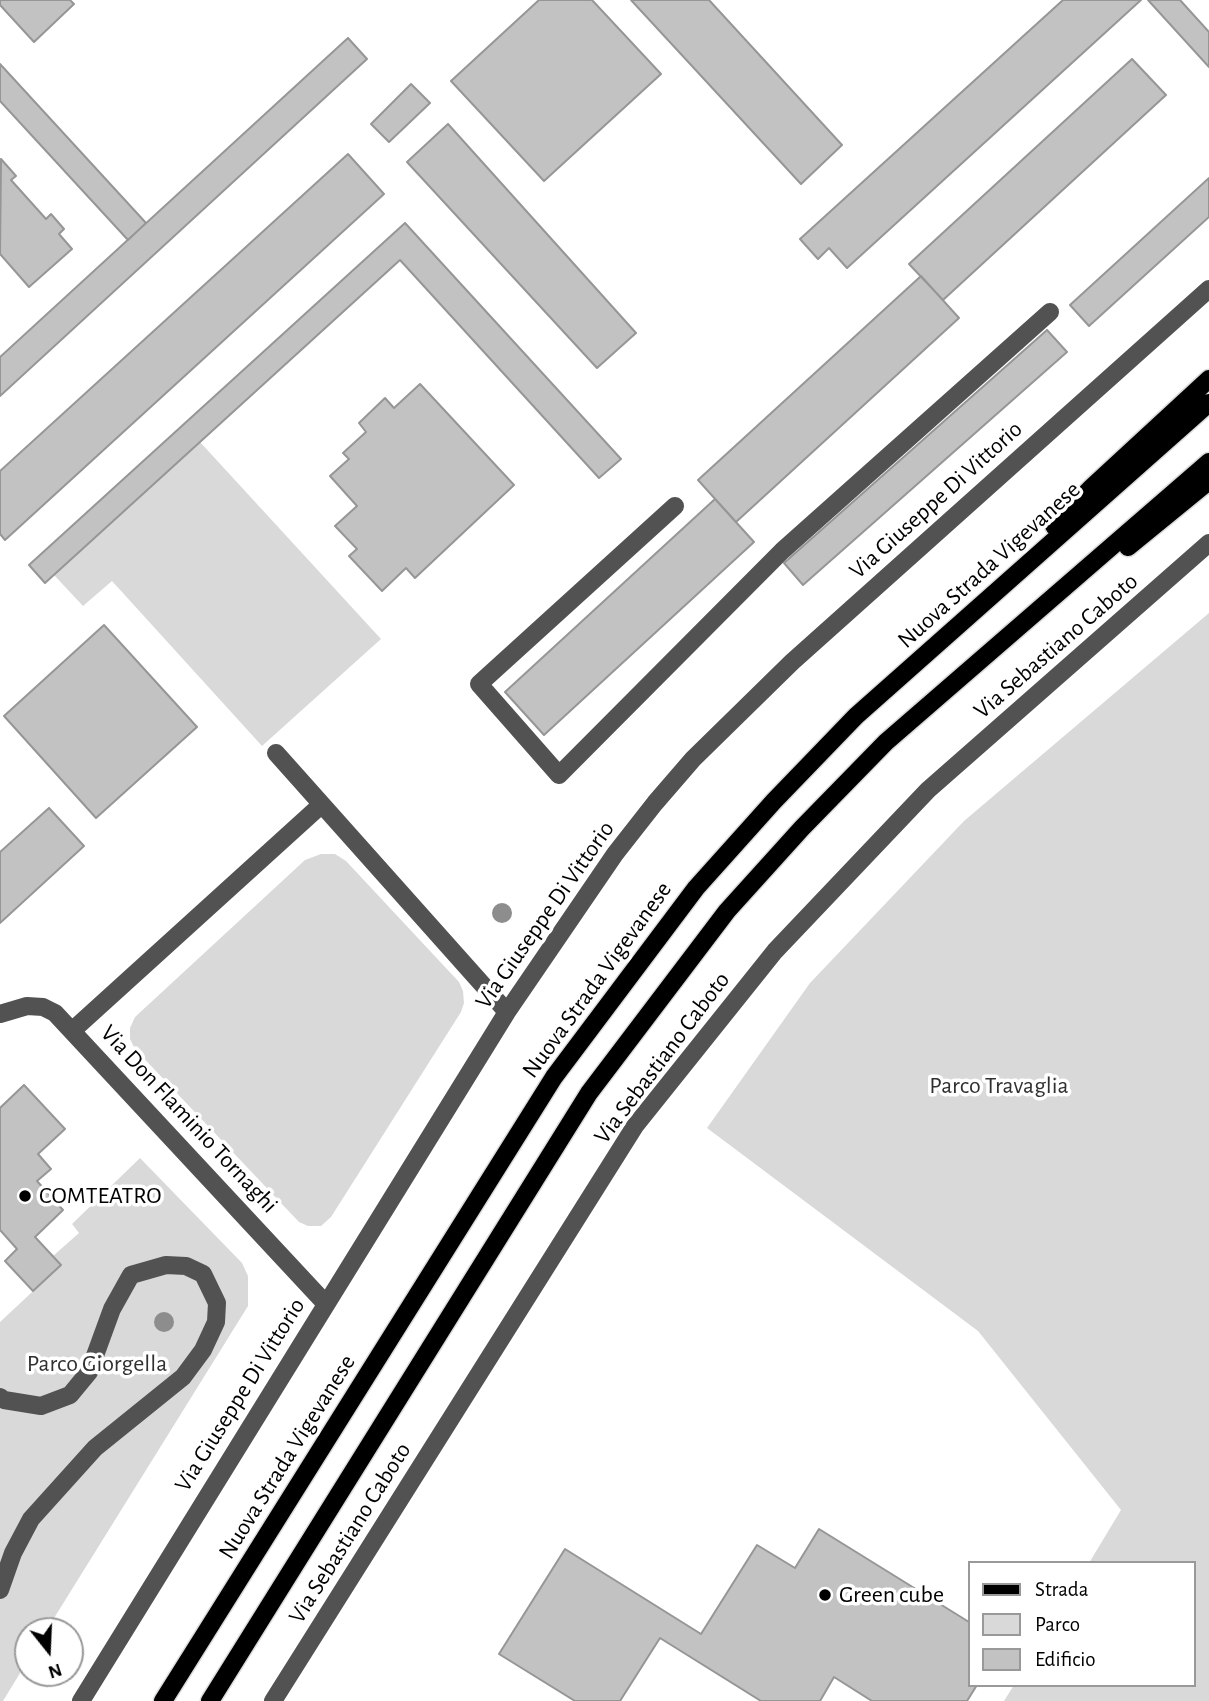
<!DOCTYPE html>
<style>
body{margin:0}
#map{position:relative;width:1209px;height:1701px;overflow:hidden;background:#fff;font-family:"Alegreya Sans",sans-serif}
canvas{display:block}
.legend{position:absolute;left:968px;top:1561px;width:228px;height:126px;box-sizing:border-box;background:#fff;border:2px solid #999;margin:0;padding:9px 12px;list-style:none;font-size:21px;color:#000}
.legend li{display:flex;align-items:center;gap:14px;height:35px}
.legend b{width:35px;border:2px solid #999}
.north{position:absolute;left:14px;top:1617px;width:70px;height:70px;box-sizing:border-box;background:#fff;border:2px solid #999;border-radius:50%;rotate:162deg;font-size:19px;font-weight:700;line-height:28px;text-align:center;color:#000}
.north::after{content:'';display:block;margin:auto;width:24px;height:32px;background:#000;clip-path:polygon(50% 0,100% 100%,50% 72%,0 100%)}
</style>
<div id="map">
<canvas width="1209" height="1701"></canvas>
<ul class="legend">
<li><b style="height:9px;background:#000"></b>Strada</li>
<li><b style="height:19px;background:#d9d9d9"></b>Parco</li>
<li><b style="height:19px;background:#c2c2c2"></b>Edificio</li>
</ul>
<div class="north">N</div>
</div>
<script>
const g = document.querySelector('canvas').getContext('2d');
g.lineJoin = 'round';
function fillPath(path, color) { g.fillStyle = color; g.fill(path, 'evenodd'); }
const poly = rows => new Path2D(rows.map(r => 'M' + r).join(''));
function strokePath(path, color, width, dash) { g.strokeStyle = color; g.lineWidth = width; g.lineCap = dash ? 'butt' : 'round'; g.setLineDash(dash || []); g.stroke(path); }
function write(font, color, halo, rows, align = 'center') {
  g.font = font + ' "Alegreya Sans",sans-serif'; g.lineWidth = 7; g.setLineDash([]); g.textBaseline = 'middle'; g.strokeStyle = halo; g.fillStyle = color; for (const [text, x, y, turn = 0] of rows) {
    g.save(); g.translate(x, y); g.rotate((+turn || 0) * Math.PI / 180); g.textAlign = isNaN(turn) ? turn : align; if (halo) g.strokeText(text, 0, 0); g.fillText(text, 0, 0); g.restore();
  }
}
fillPath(poly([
 [200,442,381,639,262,746,112,581,83,606,54,575],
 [1209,613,1209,1701,1004,1701,1014,1685,1193,1685,1193,1563,1089,1563,1121,1510,978,1331,707,1128,810,983,964,821],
 [321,854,335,854,346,861,459,982,463,991,464,1003,461,1012,331,1217,321,1226,308,1226,299,1222,135,1049,130,1039,130,1028,135,1017,305,860],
 [140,1158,242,1263,248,1276,248,1306,46,1631,28,1631,28,1660,3,1701,0,1701,0,1322,61,1265,53,1256,79,1233,72,1224]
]), '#d9d9d9');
const building = poly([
 [0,0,70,0,74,4,34,42,0,5,0,0],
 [539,0,592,0,661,74,544,181,451,81,539,0],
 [631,0,709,0,842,145,801,184,631,0],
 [1063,0,1141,0,847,268,829,248,818,259,800,239,1063,0],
 [1148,0,1180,0,1209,32,1209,67,1148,0],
 [348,38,367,59,0,396,0,357,348,38],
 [1132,59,1166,95,943,300,909,264,1132,59],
 [0,64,146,223,128,240,0,101,0,64],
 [411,84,430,103,389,142,371,124,411,84],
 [448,124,636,333,597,368,407,162,448,124],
 [348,154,384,194,5,540,0,534,0,471,348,154],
 [1,159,16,176,11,180,46,219,51,214,64,229,59,234,72,249,29,287,0,254,1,159],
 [1209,178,1209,217,1089,326,1070,305,1209,178],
 [405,223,621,459,599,478,400,260,45,583,29,565,405,223],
 [921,276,959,318,736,522,698,480,921,276],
 [1047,330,1067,352,803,585,784,563,1047,330],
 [420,384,514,485,415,578,406,568,382,591,349,556,357,549,335,526,357,506,330,476,349,459,343,453,366,432,359,423,385,398,394,408,420,384],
 [715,499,754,542,544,735,505,692,715,499],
 [104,625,197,727,96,818,4,716,104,625],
 [49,808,84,846,0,923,0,852,49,808],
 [24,1085,65,1129,38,1154,51,1169,37,1181,63,1210,35,1237,61,1265,33,1291,5,1261,17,1249,0,1230,0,1108,24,1085],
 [819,1529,969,1622,969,1685,977,1685,967,1701,872,1701,834,1677,820,1701,761,1701,660,1638,620,1701,575,1701,499,1654,565,1549,701,1634,757,1545,795,1568,819,1529]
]);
fillPath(building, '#c2c2c2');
strokePath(building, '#969696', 2);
const major = poly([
 [1054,526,1092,487,1209,379],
 [1128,547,1209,481],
 [163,1701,554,1077,696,888,774,801,856,716,1209,403],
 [210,1701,589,1093,727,911,802,828,886,742,1209,462]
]);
strokePath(major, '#dbdbdb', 21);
strokePath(poly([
 [675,506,479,684,559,775,782,551,1050,312],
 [276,753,507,1012],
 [0,1014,27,1006,43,1007,55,1013,325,1303],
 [73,1030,321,805],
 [0,1397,4,1400,41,1406,70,1395,89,1372,112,1309,131,1275,166,1265,186,1266,203,1274,217,1303,216,1322,203,1350,183,1377,95,1448,31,1519,13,1553,0,1590],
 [81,1701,507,1012,615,854,655,803,693,759,792,662,1209,289],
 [273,1701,635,1126,775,951,928,790,1209,543]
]), '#525252', 18);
strokePath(major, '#000', 18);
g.fillStyle = '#8d8d8d';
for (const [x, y] of [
 [502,913],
 [164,1322]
]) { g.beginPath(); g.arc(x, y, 10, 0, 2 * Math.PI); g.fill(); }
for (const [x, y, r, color] of [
 [25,1196,7,"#000"],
 [825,1595,7,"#000"]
]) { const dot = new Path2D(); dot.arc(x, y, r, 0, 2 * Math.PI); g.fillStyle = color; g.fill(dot); strokePath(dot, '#fff', 2.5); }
write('24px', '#000', '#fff', [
 ["Via Giuseppe Di Vittorio",936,500,-42],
 ["Nuova Strada Vigevanese",989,565,-42],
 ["Via Sebastiano Caboto",1056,646,-41],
 ["Via Giuseppe Di Vittorio",545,915,-55],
 ["Nuova Strada Vigevanese",597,980,-54],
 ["Via Sebastiano Caboto",662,1058,-53],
 ["Via Don Flaminio Tornaghi",189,1119,47],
 ["Via Giuseppe Di Vittorio",240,1395,-58],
 ["Nuova Strada Vigevanese",287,1457,-58],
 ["Via Sebastiano Caboto",350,1533,-58]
]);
write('24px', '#303030', '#fff', [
 ["Parco Travaglia",999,1086],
 ["Parco Giorgella",97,1364]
]);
write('24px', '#000', '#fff', [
 ["COMTEATRO",39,1196],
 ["Green cube",839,1595]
], 'left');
</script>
